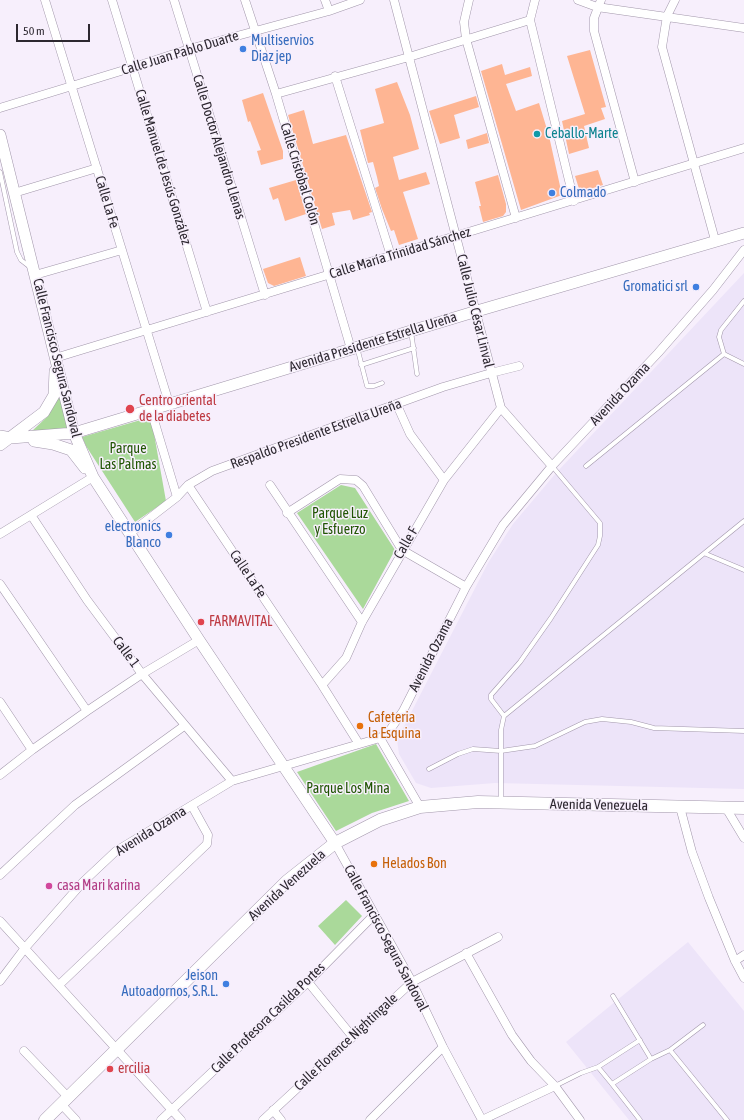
<!DOCTYPE html>
<meta charset="utf-8">
<style>
body{margin:0}
#map{position:relative;width:744px;height:1120px;overflow:hidden;background:#f7effc;font-family:"Asap Condensed",sans-serif}
canvas{display:block}
.scale{position:absolute;left:16px;top:24px;width:74px;height:18px;box-sizing:border-box;border:2px solid #2d2830;border-top:0;padding-left:5px;font-size:12px;line-height:14px;white-space:nowrap;color:#2d2830;-webkit-text-stroke:3px #f7effc;paint-order:stroke}
</style>
<div id="map">
<canvas width="744" height="1120"></canvas>
<div class="scale">50 m</div>
</div>
<script>
const g = document.querySelector('canvas').getContext('2d');
g.lineJoin = 'round';
function fillPath(path, color) { g.fillStyle = color; g.fill(path, 'evenodd'); }
const poly = rows => new Path2D(rows.map(r => 'M' + r).join(''));
function strokePath(path, color, width, dash) { g.strokeStyle = color; g.lineWidth = width; g.lineCap = dash ? 'butt' : 'round'; g.setLineDash(dash || []); g.stroke(path); }
function write(font, color, halo, rows, align = 'center') {
  g.font = font + ' "Asap Condensed",sans-serif'; g.lineWidth = 3; g.setLineDash([]); g.textBaseline = 'middle'; g.strokeStyle = halo; g.fillStyle = color; for (const [text, x, y, turn = 0] of rows) {
    g.save(); g.translate(x, y); g.rotate((+turn || 0) * Math.PI / 180); g.textAlign = isNaN(turn) ? turn : align; if (halo) g.strokeText(text, 0, 0); g.fillText(text, 0, 0); g.restore();
  }
}
fillPath(poly([
 [744,273,744,789,495,783,431,788,416,783,399,754,397,740,488,563,513,524,556,473],
 [688,942,744,1011,744,1120,629,1120,566,1042]
]), '#ede4f9');
fillPath(poly([
 [58,385,69,428,32,431,48,416,58,398],
 [151,417,166,501,135,522,86,446,82,437],
 [341,485,355,488,395,550,363,609,297,513],
 [376,744,409,801,372,813,336,831,297,772],
 [346,900,362,916,335,945,318,926]
]), '#aad99a');
fillPath(poly([
 [590,50,606,107,601,108,605,119,584,126,589,148,569,154,562,121,585,114,567,56],
 [502,64,505,75,530,67,532,76,506,84,516,111,539,103,549,136,562,195,521,210,481,71],
 [397,82,410,115,419,149,393,157,399,180,426,172,430,184,403,192,418,239,399,245,394,230,391,231,382,209,375,188,379,186,377,177,373,162,368,163,360,130,384,123,375,89],
 [263,93,283,151,283,159,261,165,257,151,261,150,250,121,248,122,242,100],
 [476,96,479,107,454,115,460,138,440,144,429,111],
 [304,110,313,144,346,135,372,212,369,213,370,215,353,220,350,210,332,213,335,225,322,229,288,115],
 [487,133,489,143,468,149,466,140],
 [598,170,603,185,580,192,575,176],
 [498,175,506,204,506,212,503,216,483,222,479,206,481,206,475,182],
 [296,180,306,214,285,221,278,198,273,200,269,188],
 [300,257,306,276,274,286,268,283,263,269]
]), '#feb593');
const lane = poly([
 [0,172,17,252,21,260,30,267],
 [411,331,417,374],
 [357,347,367,386,374,386,382,383],
 [724,354,719,337,721,330,744,301],
 [724,354,744,364],
 [361,365,414,348],
 [586,466,724,354],
 [706,554,744,570],
 [504,716,491,699,491,695,520,662,551,618,598,545,600,536,600,523,552,466],
 [429,769,458,754,473,749,501,751,535,746,585,722,602,719,631,722,654,728,744,731],
 [501,802,501,730,504,716,744,521],
 [670,1050,703,1025],
 [651,1059,670,1050,727,1120],
 [598,1067,640,1040],
 [612,1084,640,1120],
 [555,1086,581,1073,598,1067,612,1084,651,1059,613,996]
]);
const street = poly([
 [45,0,169,403],
 [112,0,207,312],
 [174,0,265,295],
 [245,0,276,94,351,349],
 [325,0,329,11],
 [394,0,501,408,552,466],
 [469,0,464,22,466,39,516,218],
 [535,0,530,20,574,201],
 [578,0,597,7,744,28],
 [601,0,594,18,594,31,635,182],
 [675,0,667,16,662,47,715,240],
 [335,76,391,256],
 [276,94,409,57,530,20],
 [0,108,134,67,189,49,329,11,360,0],
 [14,193,97,168],
 [35,275,122,250],
 [55,358,744,148],
 [397,405,410,434,444,480],
 [151,410,177,497],
 [188,485,322,685,359,744],
 [270,485,362,622],
 [287,513,340,479,356,480,363,486,402,550,466,587],
 [31,515,87,600,142,674,232,781],
 [0,534,93,477],
 [129,534,177,497,188,485,212,471,443,387,491,373,519,366],
 [0,584,87,711],
 [322,685,346,658,362,622,444,480,501,408],
 [0,702,32,750],
 [380,738,420,807],
 [0,775,32,750,87,711,142,674,199,640],
 [680,807,692,852,709,898,735,961,744,978],
 [726,808,744,838],
 [335,843,412,982,443,1047,482,1120],
 [0,875,75,805,184,726],
 [0,921,181,1120],
 [466,953,512,1035,531,1061,555,1086,580,1120],
 [735,961,744,955],
 [0,981,25,948,83,882,116,851,232,781,380,738,390,730,403,711,466,587,503,525,552,466,658,353,713,290,744,250],
 [308,982,352,1036],
 [59,985,207,844,208,835,192,806],
 [24,1051,68,1097],
 [61,1104,76,1120],
 [273,1110,281,1120],
 [161,1120,308,982,374,915],
 [263,1120,412,982,498,937],
 [370,1120,443,1047],
 [482,1120,555,1086]
]);
const secondary = poly([
 [0,135,74,433,93,477,199,640,335,843],
 [0,436,11,438,74,433,477,311,744,233],
 [34,441,53,444,71,450,85,468],
 [0,445,44,412,54,395,55,371]
]);
const primary = poly([
 [45,1120,287,881,335,843,380,820,420,807,478,802,744,808]
]);
strokePath(lane, '#a297ab', 5);
strokePath(street, '#a297ab', 9);
strokePath(secondary, '#a297ab', 12);
strokePath(primary, '#a297ab', 13);
strokePath(lane, '#fff', 4);
strokePath(street, '#fff', 8);
strokePath(secondary, '#fff', 11);
strokePath(primary, '#fff', 12);
for (const [x, y, r, color] of [
 [243,49,4,"#3f7fe0"],
 [537,134,4,"#0f9aa8"],
 [552,193,4,"#3f7fe0"],
 [696,287,4,"#3f7fe0"],
 [130,409,5,"#e0444e"],
 [169,535,4,"#3f7fe0"],
 [201,622,4,"#e0444e"],
 [360,726,4,"#e8710a"],
 [374,864,4,"#e8710a"],
 [49,886,4,"#d1479c"],
 [226,984,4,"#3f7fe0"],
 [110,1069,4,"#e0444e"]
]) { const dot = new Path2D(); dot.arc(x, y, r, 0, 2 * Math.PI); g.fillStyle = color; g.fill(dot); strokePath(dot, '#f7effc', 1.5); }
write('14px', '#366cbe', '#f7effc', [
 ["Multiservios",251,41,"left"],
 ["Diaz jep",251,57,"left"],
 ["Colmado",560,193,"left"],
 ["Gromatici srl",688,287],
 ["electronics",161,527],
 ["Blanco",161,543],
 ["Jeison",218,976],
 ["Autoadornos, S.R.L.",218,992]
], 'right');
write('14px', '#2d2830', '#f7effc', [
 ["Calle Juan Pablo Duarte",180,53,-17],
 ["Calle Doctor Alejandro Llenas",219,147,73],
 ["Calle Manuel de Jesús González",163,167,73],
 ["Calle Cristóbal Colón",300,174,73],
 ["Calle La Fe",107,202,73],
 ["Calle María Trinidad Sánchez",400,253,-17],
 ["Calle Julio César Linval",475,311,76],
 ["Avenida Presidente Estrella Ureña",373,342,-17],
 ["Calle Francisco Segura Sandoval",57,358,76],
 ["Avenida Ozama",620,394,-47],
 ["Respaldo Presidente Estrella Ureña",316,434,-20],
 ["Calle F",406,543,-60],
 ["Calle La Fe",248,574,56],
 ["Calle 1",126,652,53],
 ["Avenida Ozama",431,655,-63],
 ["Avenida Venezuela",599,805,1],
 ["Avenida Ozama",151,831,-32],
 ["Avenida Venezuela",287,885,-42],
 ["Calle Francisco Segura Sandoval",386,938,62],
 ["Calle Profesora Casilda Portes",268,1018,-44],
 ["Calle Florence Nightingale",346,1042,-43]
]);
write('14px', '#0d838f', '#f7effc', [
 ["Ceballo-Marte",545,134]
], 'left');
write('14px', '#be3a42', '#f7effc', [
 ["Centro oriental",139,401],
 ["de la diabetes",139,417],
 ["FARMAVITAL",209,622],
 ["ercilia",118,1069]
], 'left');
write('14px', '#205503', '#f7effc', [
 ["Parque",128,449],
 ["Las Palmas",128,465],
 ["Parque Luz",340,514],
 ["y Esfuerzo",340,530],
 ["Parque Los Mina",348,789]
]);
write('14px', '#c56008', '#f7effc', [
 ["Cafeteria",368,718],
 ["la Esquina",368,734],
 ["Helados Bon",382,864]
], 'left');
write('14px', '#b23c85', '#f7effc', [
 ["casa Mari karina",57,886]
], 'left');
</script>
